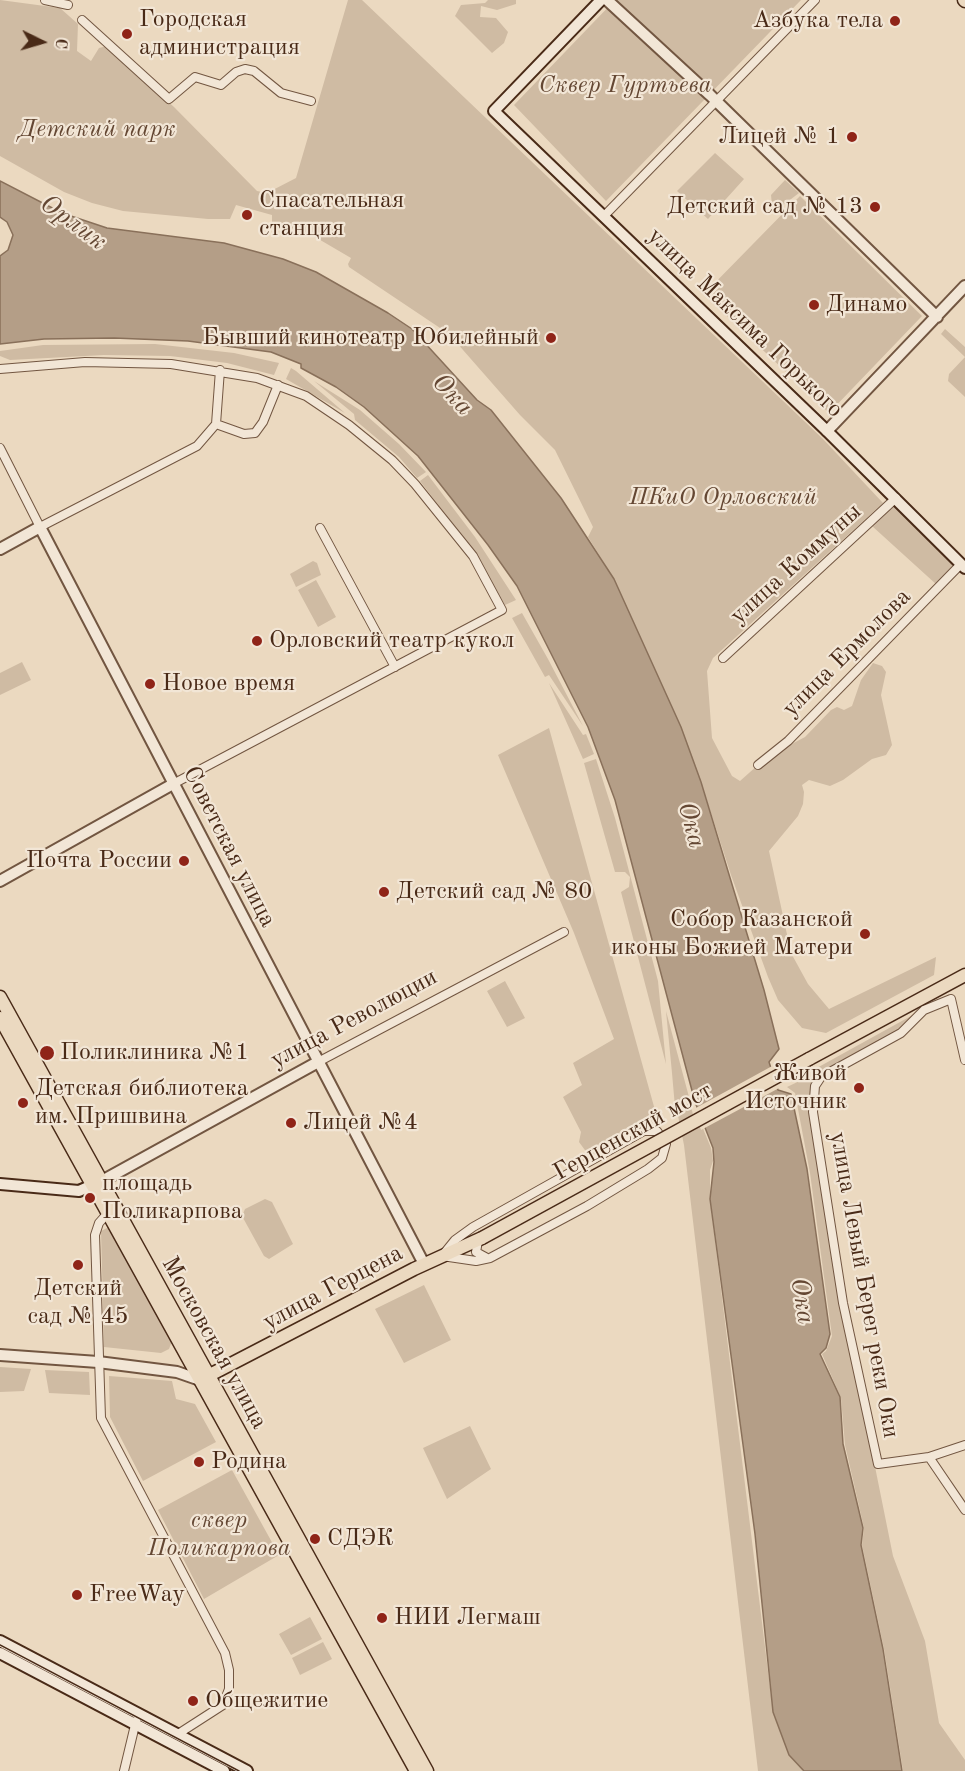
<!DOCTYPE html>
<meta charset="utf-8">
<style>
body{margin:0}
#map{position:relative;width:965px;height:1771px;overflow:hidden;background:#ebd9c0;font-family:"Old Standard TT",serif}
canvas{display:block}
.north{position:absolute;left:12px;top:12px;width:60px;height:60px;-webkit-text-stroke:4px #f2e6d6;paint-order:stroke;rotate:95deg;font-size:16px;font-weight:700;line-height:24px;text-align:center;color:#492a17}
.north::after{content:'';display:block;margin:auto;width:21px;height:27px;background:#492a17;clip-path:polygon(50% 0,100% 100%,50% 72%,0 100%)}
</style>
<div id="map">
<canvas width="965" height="1771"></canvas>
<div class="north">С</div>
</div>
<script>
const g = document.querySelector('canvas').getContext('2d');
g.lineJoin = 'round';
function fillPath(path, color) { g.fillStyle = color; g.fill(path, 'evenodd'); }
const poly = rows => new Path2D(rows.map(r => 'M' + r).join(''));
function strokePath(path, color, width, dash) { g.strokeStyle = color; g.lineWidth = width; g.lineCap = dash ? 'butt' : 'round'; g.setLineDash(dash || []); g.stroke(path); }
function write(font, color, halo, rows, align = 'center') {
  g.font = font + ' "Old Standard TT",serif'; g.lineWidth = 4.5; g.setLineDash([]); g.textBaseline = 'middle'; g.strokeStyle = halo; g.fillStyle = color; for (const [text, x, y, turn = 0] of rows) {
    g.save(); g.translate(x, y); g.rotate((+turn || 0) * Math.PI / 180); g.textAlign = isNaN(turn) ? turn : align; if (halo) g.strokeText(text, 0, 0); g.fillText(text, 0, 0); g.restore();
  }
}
fillPath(poly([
 [0,0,60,8,78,24,77,51,91,61,99,48,107,46,174,107,257,191,267,193,296,178,348,0,362,0,823,439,883,503,713,658,707,671,712,738,732,776,740,781,767,757,805,737,831,710,837,707,844,710,852,706,861,680,873,663,882,666,886,672,881,695,892,745,886,755,872,759,843,780,830,786,809,780,802,785,804,792,803,804,798,816,769,851,791,953,808,984,829,1009,936,957,934,975,826,1033,802,1028,778,1000,768,977,731,875,701,782,614,579,588,537,593,527,555,450,520,415,449,334,349,267,348,264,351,258,310,234,272,222,272,215,236,205,230,219,208,219,123,211,92,203,64,192,0,156],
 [488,0,516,0,516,4,497,10,481,6,480,17,496,18,508,32,504,43,492,53,455,16,461,5,485,3],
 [615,0,801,0,606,201,514,105],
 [715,153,744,179,708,219,677,191],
 [785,180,799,193,778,209,772,205,771,195],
 [800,196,922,316,829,413,704,294],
 [945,329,965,347,965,397,948,381,949,374,965,357,941,334],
 [155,344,234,353,279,363,274,375,227,363,170,356,104,355,10,360,0,356,0,351,43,345],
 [291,368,296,371,345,413,286,379],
 [314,381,360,410,399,444,426,472,417,478,399,457,355,420,354,414],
 [428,475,475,537,516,600,505,605,468,544,420,481],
 [894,504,956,564,937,585,872,526],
 [313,561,317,563,321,575,296,587,290,574],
 [316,580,336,617,318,627,298,590],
 [522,613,548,659,583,726,549,675,545,677,512,618],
 [22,662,31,680,0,695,0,673],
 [549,683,583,735,586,734,594,754,583,759],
 [549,728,658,1121,590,1157,579,1142,581,1132,563,1097,582,1085,573,1063,614,1039,574,933,498,755],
 [596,759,615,818,658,981,666,1064,621,892,629,887,630,877,625,872,615,872,584,763],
 [505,981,525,1018,507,1027,487,991],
 [666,1011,689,1097,675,1107,672,1073],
 [920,1011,901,1029,818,1076,815,1069],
 [810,1076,842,1303,893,1556,925,1641,939,1723,965,1760,965,1771,903,1771,884,1649,862,1545,864,1528,845,1445,841,1398,822,1354,826,1351,832,1336,810,1173,795,1093,787,1087],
 [690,1102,693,1115,697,1114,711,1148,713,1161,710,1170,710,1200,773,1712,789,1755,804,1771,758,1771,684,1145,677,1111],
 [265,1199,272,1202,293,1244,269,1259,264,1256,242,1216,245,1209],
 [109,1227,172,1341,169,1349,161,1353,104,1347,101,1231],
 [424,1285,451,1340,404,1363,375,1309],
 [0,1367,31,1369,24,1391,0,1392],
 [45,1370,89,1372,90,1395,49,1393],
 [109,1376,172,1381,176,1399,195,1404,216,1442,143,1481,110,1417],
 [470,1426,491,1469,447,1499,423,1448],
 [232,1470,279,1555,204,1599,158,1510],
 [310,1617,322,1639,291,1655,279,1634],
 [323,1642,332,1659,300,1675,292,1658]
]), '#cfbba3');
const water = poly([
 [0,181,62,213,107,228,224,243,283,259,316,272,388,313,412,329,477,400,491,410,561,498,614,579,681,727,701,782,764,990,779,1049,769,1062,778,1090,791,1094,807,1169,830,1334,826,1348,820,1354,840,1397,843,1444,863,1528,861,1545,883,1649,902,1771,804,1771,789,1755,773,1712,755,1534,710,1199,714,1162,713,1148,695,1102,615,800,588,727,517,586,488,545,418,456,364,407,336,387,301,368,301,364,271,352,188,341,114,338,44,339,0,344,0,256,8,250,13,235,7,222,0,217,0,181]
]);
fillPath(water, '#b49e87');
strokePath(water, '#89705a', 1.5);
fillPath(poly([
 [774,1065,781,1087,701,1130,694,1109]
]), '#ebd9c0');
const minor = poly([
 [45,0,68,5],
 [82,20,169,99,195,77,221,85,236,72,245,69,254,71,281,93,311,101],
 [604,216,815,0],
 [0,369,85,362,171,364,257,378,306,396,349,425,392,460,415,484,473,556,502,610,173,784],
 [216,424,244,434,255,433,263,422,278,385],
 [0,448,40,527,197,446,216,424,220,370],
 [320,528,395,667],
 [723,658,896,498],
 [758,765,788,741,961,564],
 [965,1060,951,999,924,1010,901,1033,821,1077,815,1086,813,1112,843,1303,878,1464,929,1457,965,1445],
 [318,1062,564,932],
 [644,1131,657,1131,666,1144,662,1158,648,1169,587,1206,490,1258,476,1261,442,1256,455,1240,473,1227,644,1131],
 [107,1214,99,1223,95,1235,101,1418,225,1653,229,1670,229,1689,223,1705,178,1734],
 [478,1241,476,1252,487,1258],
 [929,1457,965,1510],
 [124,1771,136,1721]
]);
const tertiary = poly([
 [607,0,710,95,937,317],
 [827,431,965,286],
 [0,549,40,527,424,1264],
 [0,881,173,784],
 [102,1181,318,1062],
 [0,1355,98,1362,177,1372,200,1380]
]);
const secondary = poly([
 [601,0,494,111,827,431,965,568],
 [0,1184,79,1191,99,1182],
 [0,1641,247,1771],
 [0,1653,224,1771]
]);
const primary = poly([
 [964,0,965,1],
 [0,997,427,1771],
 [0,1018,416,1771],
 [809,1059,965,975],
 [204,1378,414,1269,482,1238]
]);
strokePath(minor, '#725641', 10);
strokePath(tertiary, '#725641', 14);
strokePath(secondary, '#492a17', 14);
strokePath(primary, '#492a17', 15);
strokePath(minor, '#f2e6d6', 8);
strokePath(tertiary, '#f2e6d6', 10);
strokePath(secondary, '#f2e6d6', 10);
strokePath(primary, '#ebd9c0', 12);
strokePath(poly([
 [0,1645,239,1771]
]), '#492a17', 1.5);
const primaryBridge = poly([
 [482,1238,809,1059]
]);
strokePath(primaryBridge, '#492a17', 15, []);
strokePath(primaryBridge, '#ebd9c0', 12);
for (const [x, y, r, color] of [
 [895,21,6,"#8f2418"],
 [127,34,6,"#8f2418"],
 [852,137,6,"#8f2418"],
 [875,207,6,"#8f2418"],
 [247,215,6,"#8f2418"],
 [814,305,6,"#8f2418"],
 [551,338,6,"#8f2418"],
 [257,641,6,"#8f2418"],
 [150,684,6,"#8f2418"],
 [184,861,6,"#8f2418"],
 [384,892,6,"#8f2418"],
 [865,934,6,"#8f2418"],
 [47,1053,8,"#8f2418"],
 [859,1088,6,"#8f2418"],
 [23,1103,6,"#8f2418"],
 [291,1123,6,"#8f2418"],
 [90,1198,6,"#8f2418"],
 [78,1265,6,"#8f2418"],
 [199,1462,6,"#8f2418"],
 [315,1539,6,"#8f2418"],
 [77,1595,6,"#8f2418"],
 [382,1618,6,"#8f2418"],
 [193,1701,6,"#8f2418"]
]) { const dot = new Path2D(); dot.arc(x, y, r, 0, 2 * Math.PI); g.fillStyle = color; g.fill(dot); strokePath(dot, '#f2e6d6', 2); }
write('24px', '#492a17', '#f2e6d6', [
 ["Городская",139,20],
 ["администрация",139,48],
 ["Азбука тела",883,21,"right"],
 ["Лицей № 1",840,137,"right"],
 ["Спасательная",259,201],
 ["станция",259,229],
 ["Детский сад № 13",863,207,"right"],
 ["Динамо",826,305],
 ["Бывший кинотеатр Юбилейный",539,338,"right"],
 ["Орловский театр кукол",269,641],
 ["Новое время",162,684],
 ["Почта России",172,861,"right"],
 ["Детский сад № 80",396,892],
 ["Собор Казанской",853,920,"right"],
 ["иконы Божией Матери",853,948,"right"],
 ["Поликлиника №1",60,1053],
 ["Живой",847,1074,"right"],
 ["Источник",847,1102,"right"],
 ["Детская библиотека",35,1089],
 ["им. Пришвина",35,1117],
 ["Лицей №4",303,1123],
 ["площадь",102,1184],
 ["Поликарпова",102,1212],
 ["Детский",78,1289,"center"],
 ["сад № 45",78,1317,"center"],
 ["Родина",211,1462],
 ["СДЭК",327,1539],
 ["FreeWay",89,1595],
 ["НИИ Легмаш",394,1618],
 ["Общежитие",205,1701]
], 'left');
write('italic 24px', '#644733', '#f2e6d6', [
 ["Сквер Гуртьева",625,86],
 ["Детский парк",97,130],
 ["ПКиО Орловский",723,498],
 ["сквер",219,1521],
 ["Поликарпова",219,1549]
]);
write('24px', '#492a17', '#f2e6d6', [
 ["улица Максима Горького",745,323,44],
 ["улица Коммуны",796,564,-42],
 ["улица Ермолова",847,653,-45],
 ["Советская улица",229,847,63],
 ["улица Революции",354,1019,-28],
 ["Герценский мост",633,1132,-29],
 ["улица Левый Берег реки Оки",864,1285,80],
 ["улица Герцена",333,1288,-28],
 ["Московская улица",214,1343,61]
]);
write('italic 26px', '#644733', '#f2e6d6', [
 ["Орлик",73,223,36],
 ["Ока",452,395,47],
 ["Ока",691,825,75],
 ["Ока",802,1301,81]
]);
</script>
